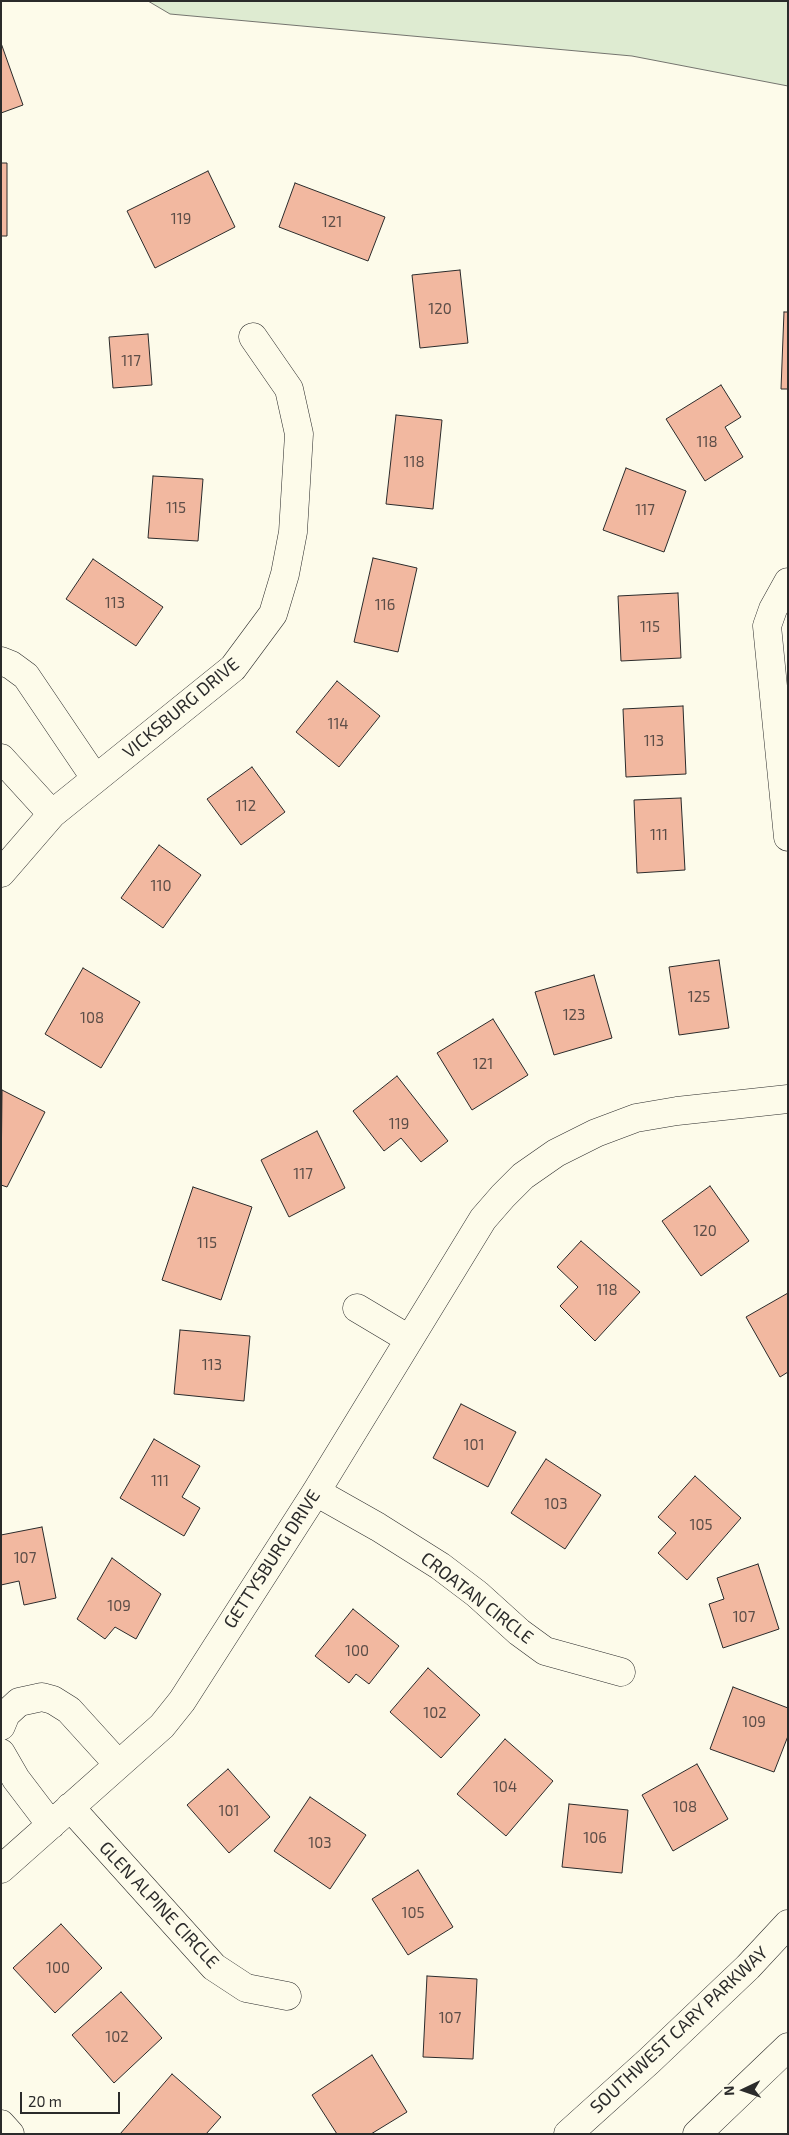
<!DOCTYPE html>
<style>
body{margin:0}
#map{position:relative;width:789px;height:2135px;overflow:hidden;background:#fdfbea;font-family:"Exo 2",sans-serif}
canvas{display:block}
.frame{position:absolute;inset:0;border:2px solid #2b2b2b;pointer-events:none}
.north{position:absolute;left:719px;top:2065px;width:50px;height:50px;-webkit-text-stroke:4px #fdfbea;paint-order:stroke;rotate:267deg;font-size:14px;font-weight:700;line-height:20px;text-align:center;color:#2b2b2b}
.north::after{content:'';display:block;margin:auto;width:18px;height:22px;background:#2b2b2b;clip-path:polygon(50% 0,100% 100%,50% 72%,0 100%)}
.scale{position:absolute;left:20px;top:2092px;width:100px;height:22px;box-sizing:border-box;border:2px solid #2b2b2b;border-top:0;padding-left:6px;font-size:15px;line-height:18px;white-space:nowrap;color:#2b2b2b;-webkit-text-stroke:4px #fdfbea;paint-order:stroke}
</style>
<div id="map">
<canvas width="789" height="2135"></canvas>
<div class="frame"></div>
<div class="north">N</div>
<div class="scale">20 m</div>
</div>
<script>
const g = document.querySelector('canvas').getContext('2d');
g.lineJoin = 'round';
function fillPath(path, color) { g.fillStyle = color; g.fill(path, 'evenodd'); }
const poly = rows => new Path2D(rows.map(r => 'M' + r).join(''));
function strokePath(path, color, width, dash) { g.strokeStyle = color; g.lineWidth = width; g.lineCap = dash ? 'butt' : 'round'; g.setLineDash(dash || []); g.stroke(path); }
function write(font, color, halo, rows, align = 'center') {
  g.font = font + ' "Exo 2",sans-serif'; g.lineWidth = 4; g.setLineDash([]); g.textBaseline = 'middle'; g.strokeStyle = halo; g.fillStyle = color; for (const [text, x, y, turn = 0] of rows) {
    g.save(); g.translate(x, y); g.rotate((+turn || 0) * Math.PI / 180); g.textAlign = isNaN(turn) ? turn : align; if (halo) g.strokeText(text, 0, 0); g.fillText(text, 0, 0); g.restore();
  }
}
const green = poly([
 [148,1,788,1,788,86,632,56,170,14,148,1]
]);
fillPath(green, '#deebd1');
strokePath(green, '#74746e', 1);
const building = poly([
 [1,43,23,105,1,113,1,43],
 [1,163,7,163,7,236,1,236,1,163],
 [208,171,235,227,155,268,127,211,208,171],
 [295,183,385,217,368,261,279,227,295,183],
 [460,270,468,343,420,348,412,275,460,270],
 [784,312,788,312,788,389,781,389,784,312],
 [148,334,152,385,113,388,109,337,148,334],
 [721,385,741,417,725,427,743,457,705,481,666,419,721,385],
 [396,415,442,420,433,509,386,504,396,415],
 [626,468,686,491,664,552,603,530,626,468],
 [153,476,203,479,198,541,148,538,153,476],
 [373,558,417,568,398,652,354,642,373,558],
 [93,559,163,607,136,646,66,599,93,559],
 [678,593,681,658,621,661,618,596,678,593],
 [337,681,380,716,339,767,296,732,337,681],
 [683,706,686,774,626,777,623,709,683,706],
 [252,767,285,812,241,845,207,799,252,767],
 [681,798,685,870,637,873,634,800,681,798],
 [159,845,201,875,163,928,121,898,159,845],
 [719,960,729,1028,679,1035,669,967,719,960],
 [83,968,140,1002,101,1068,45,1034,83,968],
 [594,975,612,1038,554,1055,535,992,594,975],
 [493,1019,528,1075,472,1110,437,1053,493,1019],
 [397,1076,448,1141,421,1162,401,1138,384,1151,353,1111,397,1076],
 [2,1090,45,1112,7,1187,1,1185,2,1090],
 [317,1131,345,1188,289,1217,261,1160,317,1131],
 [710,1186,749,1241,701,1276,662,1221,710,1186],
 [193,1187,252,1207,221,1300,162,1280,193,1187],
 [581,1241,640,1292,595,1341,560,1306,578,1287,557,1267,581,1241],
 [788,1293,788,1372,780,1377,746,1317,788,1293],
 [180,1330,250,1336,244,1401,174,1394,180,1330],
 [461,1404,516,1432,488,1487,433,1458,461,1404],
 [154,1439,200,1466,182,1497,200,1508,184,1536,120,1498,154,1439],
 [546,1459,601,1495,565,1549,511,1513,546,1459],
 [695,1476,741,1518,687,1580,658,1553,676,1533,658,1517,695,1476],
 [42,1527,56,1598,24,1605,19,1581,1,1585,1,1535,42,1527],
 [112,1558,161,1594,136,1639,115,1627,105,1639,77,1619,112,1558],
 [758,1564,779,1629,723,1648,709,1604,724,1599,717,1578,758,1564],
 [353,1609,399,1646,369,1684,356,1674,349,1683,315,1656,353,1609],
 [428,1668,480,1715,441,1758,390,1712,428,1668],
 [733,1687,788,1708,788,1736,774,1772,710,1749,733,1687],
 [505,1739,553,1781,506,1836,457,1794,505,1739],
 [697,1764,728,1819,673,1851,642,1795,697,1764],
 [228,1769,270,1817,229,1853,187,1805,228,1769],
 [310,1797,366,1835,330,1889,274,1851,310,1797],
 [569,1804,628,1810,622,1873,562,1867,569,1804],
 [418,1870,453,1927,408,1955,372,1899,418,1870],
 [61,1924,102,1968,55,2013,13,1968,61,1924],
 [427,1976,477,1979,473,2059,423,2057,427,1976],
 [121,1992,162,2038,114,2083,72,2035,121,1992],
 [372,2055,407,2112,371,2134,337,2134,312,2095,372,2055],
 [172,2074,221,2117,206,2134,120,2134,172,2074]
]);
fillPath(building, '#f2b8a0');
strokePath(building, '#2b2b2b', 1);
const minor = poly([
 [788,582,773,609,767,626,788,837],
 [1,661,11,665,26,676,95,778],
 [1,758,52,814],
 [1,873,52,814,233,668,273,614,285,574,293,532,299,434,289,389,253,337],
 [357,1308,409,1339],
 [316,1492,378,1527,440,1566,477,1594,519,1632,545,1651,621,1672],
 [1,1726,6,1714,19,1702,42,1697,53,1700,69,1710,118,1764],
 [1,1753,16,1779,51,1825],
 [70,1807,214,1967,246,1988,287,1996],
 [1,1869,162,1726,182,1701,316,1492,483,1219,503,1196,523,1176,556,1153,596,1133,636,1118,677,1111,788,1099],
 [1,2124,10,2134]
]);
const primary = poly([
 [568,2134,649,2061,748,1967,788,1924],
 [697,2134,788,2047]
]);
strokePath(minor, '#2b2b2b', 29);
strokePath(primary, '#2b2b2b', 29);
strokePath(minor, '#fdfbea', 28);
strokePath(primary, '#fdfbea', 28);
write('15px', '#5d4e48', null, [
 ["119",181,219],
 ["121",332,222],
 ["120",440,309],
 ["117",131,361],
 ["118",707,442],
 ["118",414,462],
 ["115",176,508],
 ["117",645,510],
 ["113",115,603],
 ["116",385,605],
 ["115",650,627],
 ["114",338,724],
 ["113",654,741],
 ["112",246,806],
 ["111",659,835],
 ["110",161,886],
 ["125",699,997],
 ["123",574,1015],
 ["108",92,1018],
 ["121",483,1064],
 ["119",399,1124],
 ["117",303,1174],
 ["120",705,1231],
 ["115",207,1243],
 ["118",607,1290],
 ["113",212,1365],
 ["101",474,1445],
 ["111",160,1481],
 ["103",556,1504],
 ["105",701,1525],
 ["107",25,1558],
 ["109",119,1606],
 ["107",744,1617],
 ["100",357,1651],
 ["102",435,1713],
 ["109",754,1722],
 ["104",505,1787],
 ["108",685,1807],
 ["101",229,1811],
 ["106",595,1838],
 ["103",320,1843],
 ["105",413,1913],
 ["100",58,1968],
 ["107",450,2018],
 ["102",117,2037]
]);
write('18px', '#2b2b2b', '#fdfbea', [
 ["VICKSBURG DRIVE",181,708,-40],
 ["GETTYSBURG DRIVE",272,1559,-57],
 ["CROATAN CIRCLE",477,1598,38],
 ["GLEN ALPINE CIRCLE",159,1905,47],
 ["SOUTHWEST CARY PARKWAY",679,2030,-43]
]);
</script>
